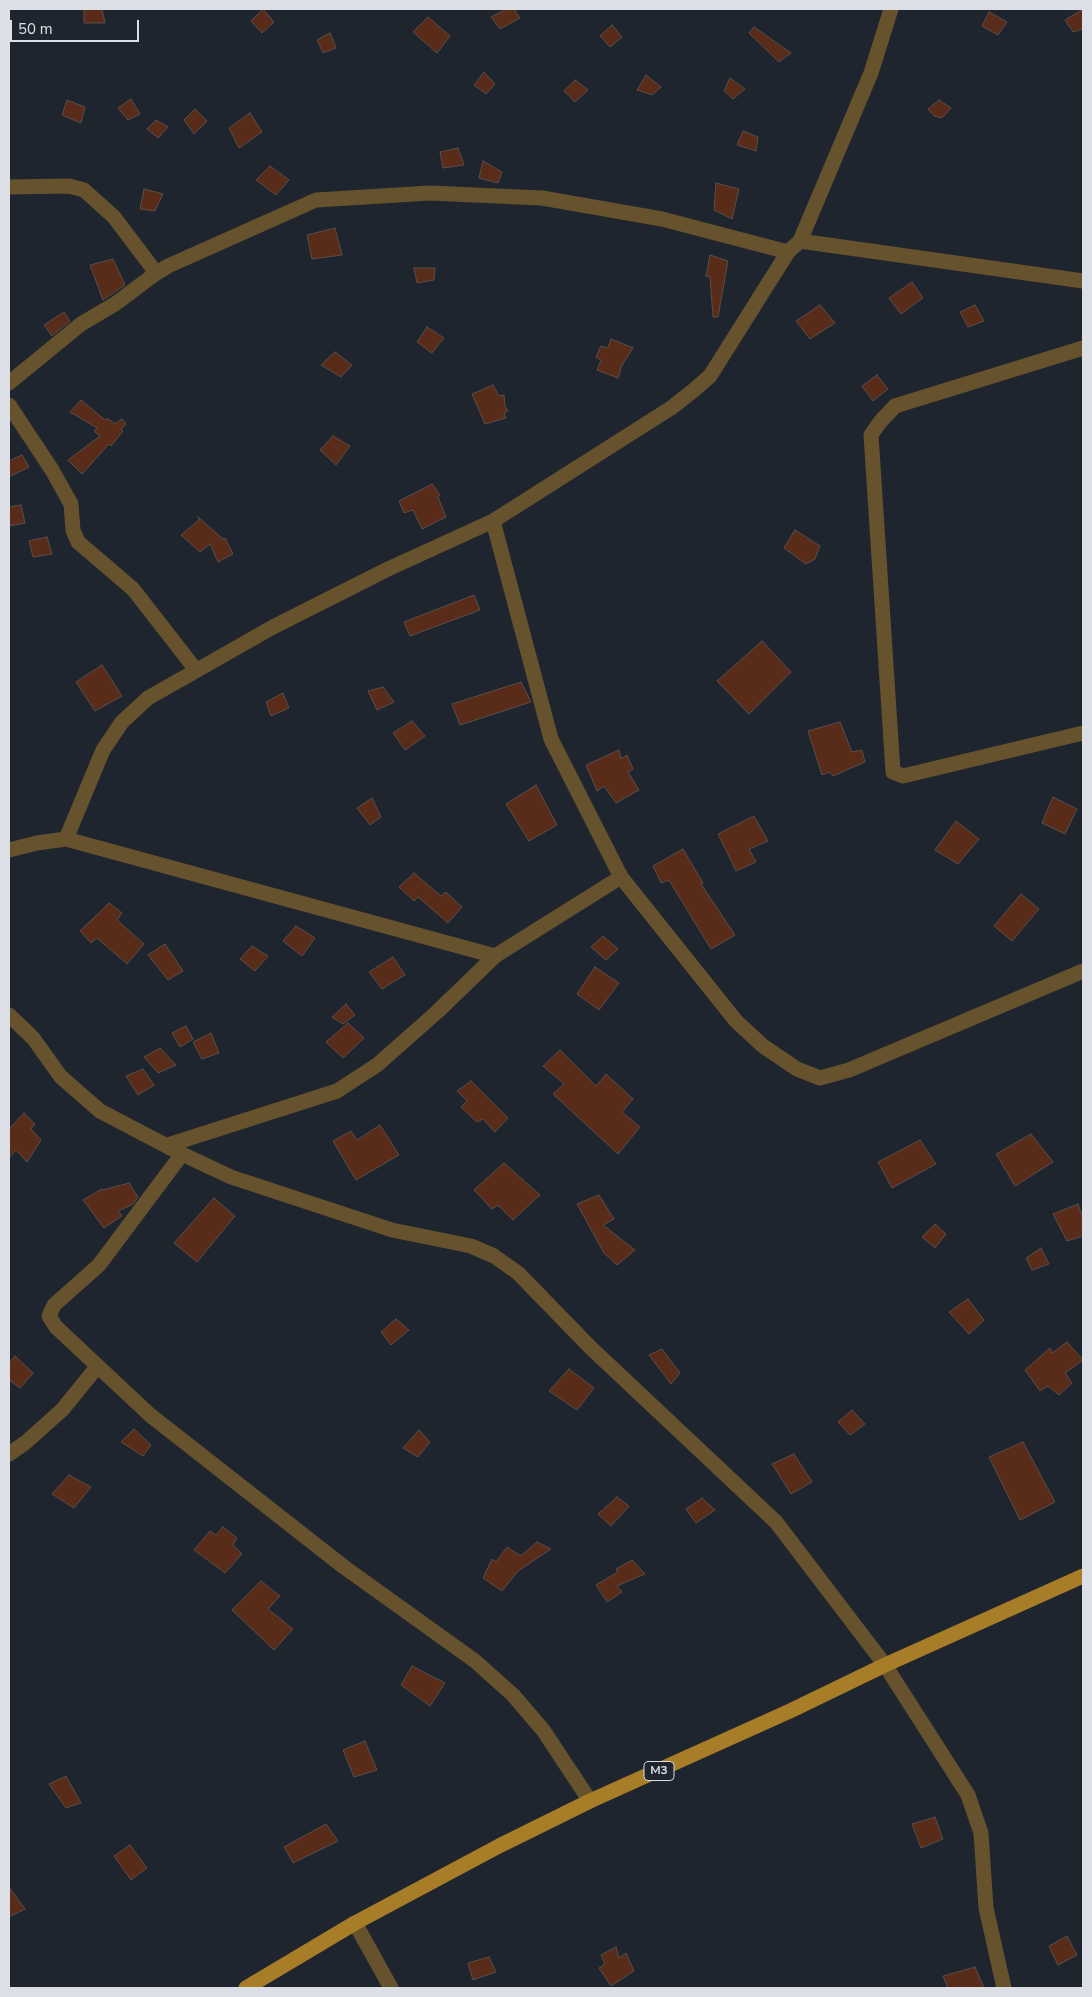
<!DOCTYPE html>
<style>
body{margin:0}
#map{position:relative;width:1092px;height:1997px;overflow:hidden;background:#1f252e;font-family:"Nunito Sans",sans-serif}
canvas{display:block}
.frame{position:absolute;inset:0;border:10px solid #dce0e6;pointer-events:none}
.scale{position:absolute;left:10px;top:20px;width:129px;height:22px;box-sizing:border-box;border:2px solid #dce0e6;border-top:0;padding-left:6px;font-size:15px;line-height:18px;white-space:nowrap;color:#dce0e6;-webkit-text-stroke:4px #1f252e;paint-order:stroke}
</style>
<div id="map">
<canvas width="1092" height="1997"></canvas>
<div class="frame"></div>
<div class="scale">50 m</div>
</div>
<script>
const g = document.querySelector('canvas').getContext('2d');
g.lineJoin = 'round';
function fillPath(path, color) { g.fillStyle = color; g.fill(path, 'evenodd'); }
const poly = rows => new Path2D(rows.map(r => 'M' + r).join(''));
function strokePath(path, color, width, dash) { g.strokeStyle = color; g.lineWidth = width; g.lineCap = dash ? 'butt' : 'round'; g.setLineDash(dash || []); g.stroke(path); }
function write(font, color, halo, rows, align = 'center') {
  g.font = font + ' "Nunito Sans",sans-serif'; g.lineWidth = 5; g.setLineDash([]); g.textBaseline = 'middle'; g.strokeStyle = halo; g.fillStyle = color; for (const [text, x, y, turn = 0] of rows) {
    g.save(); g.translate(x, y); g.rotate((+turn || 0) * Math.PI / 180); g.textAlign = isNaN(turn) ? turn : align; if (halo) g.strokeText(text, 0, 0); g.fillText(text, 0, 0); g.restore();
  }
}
const building = poly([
 [84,9,102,9,105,23,84,23,84,9],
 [263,9,274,22,262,33,251,21,263,9],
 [507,9,514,9,520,18,500,29,491,17,507,9],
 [1083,9,1083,29,1073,32,1065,20,1083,9],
 [989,12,1007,22,998,35,982,26,989,12],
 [428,17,450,36,437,53,413,32,428,17],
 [612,25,622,37,610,47,600,36,612,25],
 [754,27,791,53,779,62,749,33,754,27],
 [330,33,336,48,323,53,317,40,330,33],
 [484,72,495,84,486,94,474,85,484,72],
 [646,75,661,87,652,95,637,90,646,75],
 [730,78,745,89,733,99,724,91,730,78],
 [575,80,588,90,575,102,564,91,575,80],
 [131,99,140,114,128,120,118,108,131,99],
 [67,100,85,107,81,123,62,115,67,100],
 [939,100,951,108,942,118,934,116,928,109,939,100],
 [195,109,207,121,194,134,184,120,195,109],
 [250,113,262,132,239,148,229,128,250,113],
 [156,120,168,127,158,138,147,129,156,120],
 [743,131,758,137,756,151,737,145,743,131],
 [458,148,464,165,443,168,440,152,458,148],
 [483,161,502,172,498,183,479,178,483,161],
 [270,166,289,180,276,195,256,180,270,166],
 [716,183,739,189,732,219,714,210,716,183],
 [144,189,163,194,155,211,140,209,144,189],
 [335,228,342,255,312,259,307,235,335,228],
 [710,255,728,261,718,317,713,317,710,277,706,276,710,255],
 [113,259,125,285,103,300,90,265,113,259],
 [414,268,435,268,434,280,417,283,414,268],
 [912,282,923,298,901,314,889,298,912,282],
 [820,305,835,323,810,339,796,321,820,305],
 [975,305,984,321,968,327,960,312,975,305],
 [64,312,70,321,52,336,44,325,64,312],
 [427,327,444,338,432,353,417,342,427,327],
 [611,339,633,348,622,365,618,378,597,370,601,360,596,357,601,346,608,348,611,339],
 [335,352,352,365,341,377,321,365,335,352],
 [877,375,888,389,873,401,862,386,877,375],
 [493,385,499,396,504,395,505,406,508,411,504,413,506,418,485,424,472,394,493,385],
 [81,400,105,420,107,418,115,424,122,419,126,424,121,429,123,431,111,446,109,444,82,474,68,460,100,436,94,431,97,428,70,412,81,400],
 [333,436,350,446,336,465,320,450,333,436],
 [22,455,29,467,9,477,9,461,22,455],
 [432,484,440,495,438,497,446,517,422,529,413,510,404,513,399,501,432,484],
 [21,505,25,523,9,526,9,507,21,505],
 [198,517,223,539,225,538,233,554,218,562,210,544,200,552,181,535,199,520,198,517],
 [795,530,820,546,815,559,806,564,784,548,795,530],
 [47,537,52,554,33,557,29,541,47,537],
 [474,595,480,610,410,636,404,622,474,595],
 [762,641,791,672,749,714,717,681,762,641],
 [102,665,122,696,95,711,76,682,102,665],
 [521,682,531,702,460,725,452,704,521,682],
 [383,687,394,702,377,710,368,691,383,687],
 [283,693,289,708,271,716,266,702,283,693],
 [412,721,425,736,405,750,393,733,412,721],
 [840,722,852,752,862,750,865,762,833,776,830,772,822,775,808,731,840,722],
 [619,750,621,759,627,755,633,769,628,772,639,790,616,803,604,786,597,791,586,765,619,750],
 [536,785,557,825,529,841,506,804,536,785],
 [1053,797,1077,809,1065,834,1042,823,1053,797],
 [372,798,381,817,370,825,357,808,372,798],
 [754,816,768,841,749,849,756,862,736,871,718,834,754,816],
 [956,821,979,839,958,864,935,850,956,821],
 [683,849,703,883,701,884,735,935,711,949,669,880,661,883,653,866,683,849],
 [414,873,441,896,446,892,462,907,448,923,418,897,414,901,399,887,414,873],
 [1021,894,1039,909,1012,941,994,926,1021,894],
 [109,903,122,913,117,920,144,944,127,964,97,938,91,943,80,931,109,903],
 [296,926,315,938,302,956,283,941,296,926],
 [603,936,618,949,606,960,591,947,603,936],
 [165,944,183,971,168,980,148,955,165,944],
 [252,946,268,956,255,971,240,959,252,946],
 [393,957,405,975,382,989,369,972,393,957],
 [595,967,619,983,599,1010,577,994,595,967],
 [346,1004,355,1015,343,1024,332,1017,346,1004],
 [348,1023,364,1038,343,1058,326,1042,348,1023],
 [186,1026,193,1039,180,1047,172,1033,186,1026],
 [211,1033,219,1053,202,1059,193,1042,211,1033],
 [160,1048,176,1065,158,1073,144,1057,160,1048],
 [560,1050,596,1086,606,1074,633,1099,622,1112,640,1127,618,1154,553,1094,564,1084,543,1066,560,1050],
 [143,1069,154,1085,138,1095,126,1076,143,1069],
 [471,1081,508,1118,495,1132,483,1119,477,1122,461,1107,467,1101,457,1091,471,1081],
 [24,1113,35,1124,31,1129,41,1140,27,1162,16,1150,9,1158,9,1129,24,1113],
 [380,1125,399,1155,356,1180,333,1141,351,1131,357,1140,380,1125],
 [1031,1134,1053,1162,1015,1186,996,1154,1031,1134],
 [920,1140,936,1164,892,1188,878,1162,920,1140],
 [504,1163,540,1195,513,1220,498,1205,492,1209,474,1190,504,1163],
 [129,1183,138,1197,133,1204,118,1211,122,1216,104,1228,83,1200,102,1189,103,1190,129,1183],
 [599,1195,614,1219,603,1225,635,1250,617,1265,604,1253,577,1204,599,1195],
 [214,1198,235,1216,197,1262,174,1243,214,1198],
 [1078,1204,1083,1218,1083,1236,1067,1241,1053,1214,1078,1204],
 [935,1224,946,1234,935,1248,922,1237,935,1224],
 [1041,1248,1049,1264,1032,1270,1026,1258,1041,1248],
 [968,1299,984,1320,969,1334,949,1312,968,1299],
 [396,1319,409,1330,391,1345,381,1332,396,1319],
 [1067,1342,1083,1360,1065,1373,1072,1383,1059,1395,1048,1386,1040,1391,1025,1370,1050,1348,1052,1353,1067,1342],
 [662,1349,680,1373,671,1384,649,1355,662,1349],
 [15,1356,33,1373,20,1388,9,1380,9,1363,15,1356],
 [569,1369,594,1388,577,1410,549,1391,569,1369],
 [852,1410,865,1424,850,1435,838,1422,852,1410],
 [134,1429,151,1445,143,1456,121,1442,134,1429],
 [419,1430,430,1442,418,1457,403,1448,419,1430],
 [1023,1442,1055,1502,1020,1520,989,1457,1023,1442],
 [794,1454,812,1482,791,1494,772,1464,794,1454],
 [69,1475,91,1487,74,1508,52,1494,69,1475],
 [617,1497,629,1506,611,1526,598,1514,617,1497],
 [702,1498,715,1510,696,1523,686,1509,702,1498],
 [223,1527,237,1538,233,1545,242,1554,225,1573,194,1550,210,1531,216,1535,223,1527],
 [537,1542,551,1549,518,1571,502,1591,483,1578,492,1559,496,1562,507,1547,521,1556,537,1542],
 [632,1560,645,1574,617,1586,622,1592,607,1602,596,1585,618,1572,616,1569,632,1560],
 [261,1581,280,1596,268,1609,293,1629,274,1650,232,1610,261,1581],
 [412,1666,445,1683,430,1706,401,1685,412,1666],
 [365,1741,377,1770,354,1777,343,1750,365,1741],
 [66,1776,81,1803,66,1808,49,1784,66,1776],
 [935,1817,943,1839,921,1848,912,1824,935,1817],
 [326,1824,338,1841,293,1863,284,1847,326,1824],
 [130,1845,147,1868,131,1880,114,1856,130,1845],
 [9,1887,25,1909,9,1917,9,1887],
 [1067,1936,1077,1955,1058,1965,1049,1946,1067,1936],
 [616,1947,619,1958,626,1953,634,1971,611,1986,599,1968,605,1964,601,1955,616,1947],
 [489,1957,496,1972,473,1980,468,1963,489,1957],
 [975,1967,984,1988,948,1988,943,1976,975,1967]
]);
fillPath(building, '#582c19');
strokePath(building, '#5b4e49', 1);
strokePath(poly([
 [891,9,871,73,800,241,788,252,710,376,694,390,671,408,493,521,551,739,621,877,736,1021,763,1046,797,1069,820,1078,849,1070,1083,971],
 [9,187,69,186,84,190,114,217,151,266,155,274,168,266,316,200,430,193,542,198,662,219,788,252],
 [800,241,1083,281],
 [1083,348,895,406,880,422,871,435,893,772,903,776,1083,733],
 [9,383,81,324,115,304,155,274],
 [9,405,52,470,71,504,73,530,78,542,133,589,196,670],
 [66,839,103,750,122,722,148,698,273,627,388,569,493,521],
 [9,850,37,843,66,839,495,956],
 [9,1015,33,1038,61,1077,100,1111,182,1154,231,1177,392,1230,471,1246,494,1256,518,1273,591,1348,776,1522,885,1665,968,1795,981,1833,986,1908,1004,1988],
 [168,1145,337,1091,377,1065,437,1012,495,956,621,877],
 [182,1154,99,1265,54,1305,49,1316,56,1327,150,1415,344,1567,475,1661,513,1695,543,1730,590,1801],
 [9,1454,25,1443,62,1410,97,1367],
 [355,1923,391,1988]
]), '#66522d', 15);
strokePath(poly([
 [246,1988,355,1923,499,1846,590,1801,790,1711,885,1665,1083,1576]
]), '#a87d28', 15);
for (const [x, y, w] of [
 [659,1771,30]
]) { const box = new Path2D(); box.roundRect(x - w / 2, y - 9.5, w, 19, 4); g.fillStyle = '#1f252e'; g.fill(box); strokePath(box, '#dce0e6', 1); }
write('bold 12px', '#dce0e6', null, [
 ["M3",659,1771]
]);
</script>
